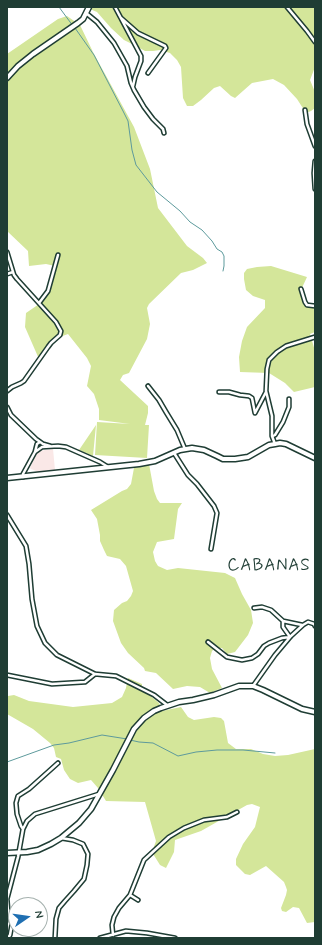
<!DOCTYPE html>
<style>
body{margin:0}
#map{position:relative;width:322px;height:945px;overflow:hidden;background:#fff;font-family:Mynerve,sans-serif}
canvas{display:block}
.frame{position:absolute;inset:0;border:8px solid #1f3d34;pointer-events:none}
.north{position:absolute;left:8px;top:897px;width:40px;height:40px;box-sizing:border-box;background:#fff;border:1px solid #a5b1ae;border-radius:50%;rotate:77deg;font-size:11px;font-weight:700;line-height:16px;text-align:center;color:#1f3d34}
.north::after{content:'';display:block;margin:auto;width:14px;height:18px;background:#1f6fb2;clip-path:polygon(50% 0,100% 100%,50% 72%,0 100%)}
</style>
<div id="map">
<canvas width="322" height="945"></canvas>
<div class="frame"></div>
<div class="north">N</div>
</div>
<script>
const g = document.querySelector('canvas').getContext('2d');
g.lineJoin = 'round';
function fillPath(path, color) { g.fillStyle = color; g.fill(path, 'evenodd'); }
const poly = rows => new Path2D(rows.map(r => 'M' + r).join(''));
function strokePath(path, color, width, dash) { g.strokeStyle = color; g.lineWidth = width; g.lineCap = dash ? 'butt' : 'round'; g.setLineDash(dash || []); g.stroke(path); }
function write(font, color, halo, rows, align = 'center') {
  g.font = font + ' Mynerve,sans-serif'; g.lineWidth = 3; g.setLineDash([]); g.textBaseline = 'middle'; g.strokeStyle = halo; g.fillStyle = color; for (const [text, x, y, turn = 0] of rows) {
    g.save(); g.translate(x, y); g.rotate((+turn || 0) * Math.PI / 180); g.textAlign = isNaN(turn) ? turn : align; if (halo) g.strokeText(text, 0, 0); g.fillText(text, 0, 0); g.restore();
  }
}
fillPath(poly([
 [53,449,55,470,39,472,31,469,30,468,36,454,40,451,45,450]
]), '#fae8e7');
fillPath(poly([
 [85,7,315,7,315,67,310,80,315,92,315,108,311,111,306,113,297,99,284,85,273,79,252,83,235,98,231,96,220,86,214,88,201,100,193,106,187,106,183,98,181,67,177,60,170,53,160,50,153,51,145,51,134,45,124,40,111,28,97,12],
 [67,16,80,25,93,52,134,127,150,169,158,208,187,246,203,258,207,263,193,270,181,273,149,304,147,308,150,324,147,339,129,373,123,375,120,380,148,406,148,413,145,425,149,425,147,458,95,455,97,422,130,424,99,420,99,409,94,394,87,386,91,366,87,358,68,334,57,338,47,351,39,359,25,327,26,313,42,302,52,286,55,266,46,264,29,266,28,251,7,231,7,54,58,19],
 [271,266,307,277,301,290,304,304,313,305,315,315,315,332,310,334,315,351,315,387,294,392,285,383,269,373,240,372,239,357,242,341,247,327,265,308,265,300,253,296,246,290,244,279,244,273,247,269,257,267],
 [96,425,93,456,79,450],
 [149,464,154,491,157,499,160,503,182,503,178,509,174,539,157,542,153,552,155,561,158,566,167,570,178,568,225,573,235,578,242,594,251,610,253,623,248,635,235,652,227,654,222,648,215,648,212,651,210,658,212,669,222,688,210,693,200,687,187,686,173,689,156,673,145,671,144,668,128,653,121,643,113,621,114,610,122,603,127,601,131,596,133,591,126,566,120,559,107,556,104,550,100,541,100,535,97,519,91,510,122,491,127,489,131,484,134,468],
 [128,678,142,684,142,689,159,703,162,711,181,707,188,717,194,720,214,717,221,718,224,721,228,743,236,749,251,749,263,754,275,756,288,755,315,749,315,922,307,923,299,908,293,907,286,912,282,911,281,908,286,895,287,890,286,887,284,882,266,866,250,875,245,874,236,865,236,859,243,844,255,827,260,807,252,804,247,805,201,831,175,840,174,852,166,868,160,865,155,857,152,852,156,841,145,802,106,801,98,788,91,780,78,783,70,779,64,770,61,759,56,757,54,748,50,743,33,729,7,714,7,697,8,696,14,695,29,701,73,707,112,703,122,697,126,688]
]), '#d4e69a');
strokePath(poly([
 [59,7,73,26],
 [75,28,94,55,123,111,128,121,132,150,136,165,157,192,180,211,190,222,202,230,212,241,217,249,222,252,224,256,224,266,223,271],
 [130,740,139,742,153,743,178,756,196,752,217,750,243,750,275,753],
 [7,762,54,745,69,743,102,735,127,739]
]), '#5d9a9c', 1);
const street = poly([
 [115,7,141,56,141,61,135,77,133,86],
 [287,7,307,31,315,42],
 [86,13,97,22,114,43,127,66,131,83,134,90,144,107,153,119,163,129,164,133],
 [121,18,138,33,165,46,166,48,148,73],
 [305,110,307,124,315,146],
 [315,161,314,173,315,189],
 [7,252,14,275,17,279,56,322,61,331,60,335,51,343,48,347,24,381,21,383,12,387,7,391],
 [7,274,13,272],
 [301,289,305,302,307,305,315,306],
 [39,303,48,291,58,255],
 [148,386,159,400,166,412,177,430,185,449],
 [219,392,229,392,240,395,249,396,252,398,255,413,266,392],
 [7,407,11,415,36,439,43,444,50,446],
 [273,436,275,435,283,422,289,407,289,399],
 [275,444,272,436,272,416,266,391,267,369,269,360,277,352,286,346,315,337],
 [35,452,42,447,58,446,66,447,100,462,108,467],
 [174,453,188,475,197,484,214,506,217,513,211,549],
 [23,477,23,474,35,452,37,444,40,442],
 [7,515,26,546,29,564,32,599,37,626,45,643,57,655,95,674,116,676,154,695,167,705],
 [254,608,262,607,271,610,283,621,302,625],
 [283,621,283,627,290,637],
 [208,642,227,657,242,660,252,658,258,654,264,646,269,643,282,638,290,637],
 [7,675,52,684,85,682,95,674],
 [253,686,275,655,291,636,303,625,308,622,314,624,315,626],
 [23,829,21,826,17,814,16,803,18,796,29,789,58,763],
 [130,895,138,900],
 [113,935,112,925,114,917,119,908,130,895,144,860,169,837,184,828,204,820,227,817,237,812],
 [8,938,10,935,12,924,8,911,7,899,18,857,23,829,27,821,35,814,99,794],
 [55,938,56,919,59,908,65,901,74,891,84,879,87,865,88,854,83,844,73,840,61,838],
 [100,938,126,931,147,933,175,938]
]);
const secondary = poly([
 [7,478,139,464,155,461,180,450,192,448,204,450,217,456,223,459,235,459,248,457,269,445,275,444,280,443,286,444,315,458],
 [7,853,27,852,38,850,51,844,61,838,79,823,91,809,113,770,134,729,144,718,154,711,161,708,179,702,193,700,214,695,239,686,253,686,263,690,302,709,315,712]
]);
const primary = poly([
 [7,78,18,66,33,54,78,23,83,19,89,7]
]);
strokePath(street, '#1f3d34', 5.5);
strokePath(secondary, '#1f3d34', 7);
strokePath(primary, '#1f3d34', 7);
strokePath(street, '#fff', 2.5);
strokePath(secondary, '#fff', 4);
strokePath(primary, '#fff', 4);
g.letterSpacing = '1px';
write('17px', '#1f3d34', '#fff', [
 ["CABANAS",269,566]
]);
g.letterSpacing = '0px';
</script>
